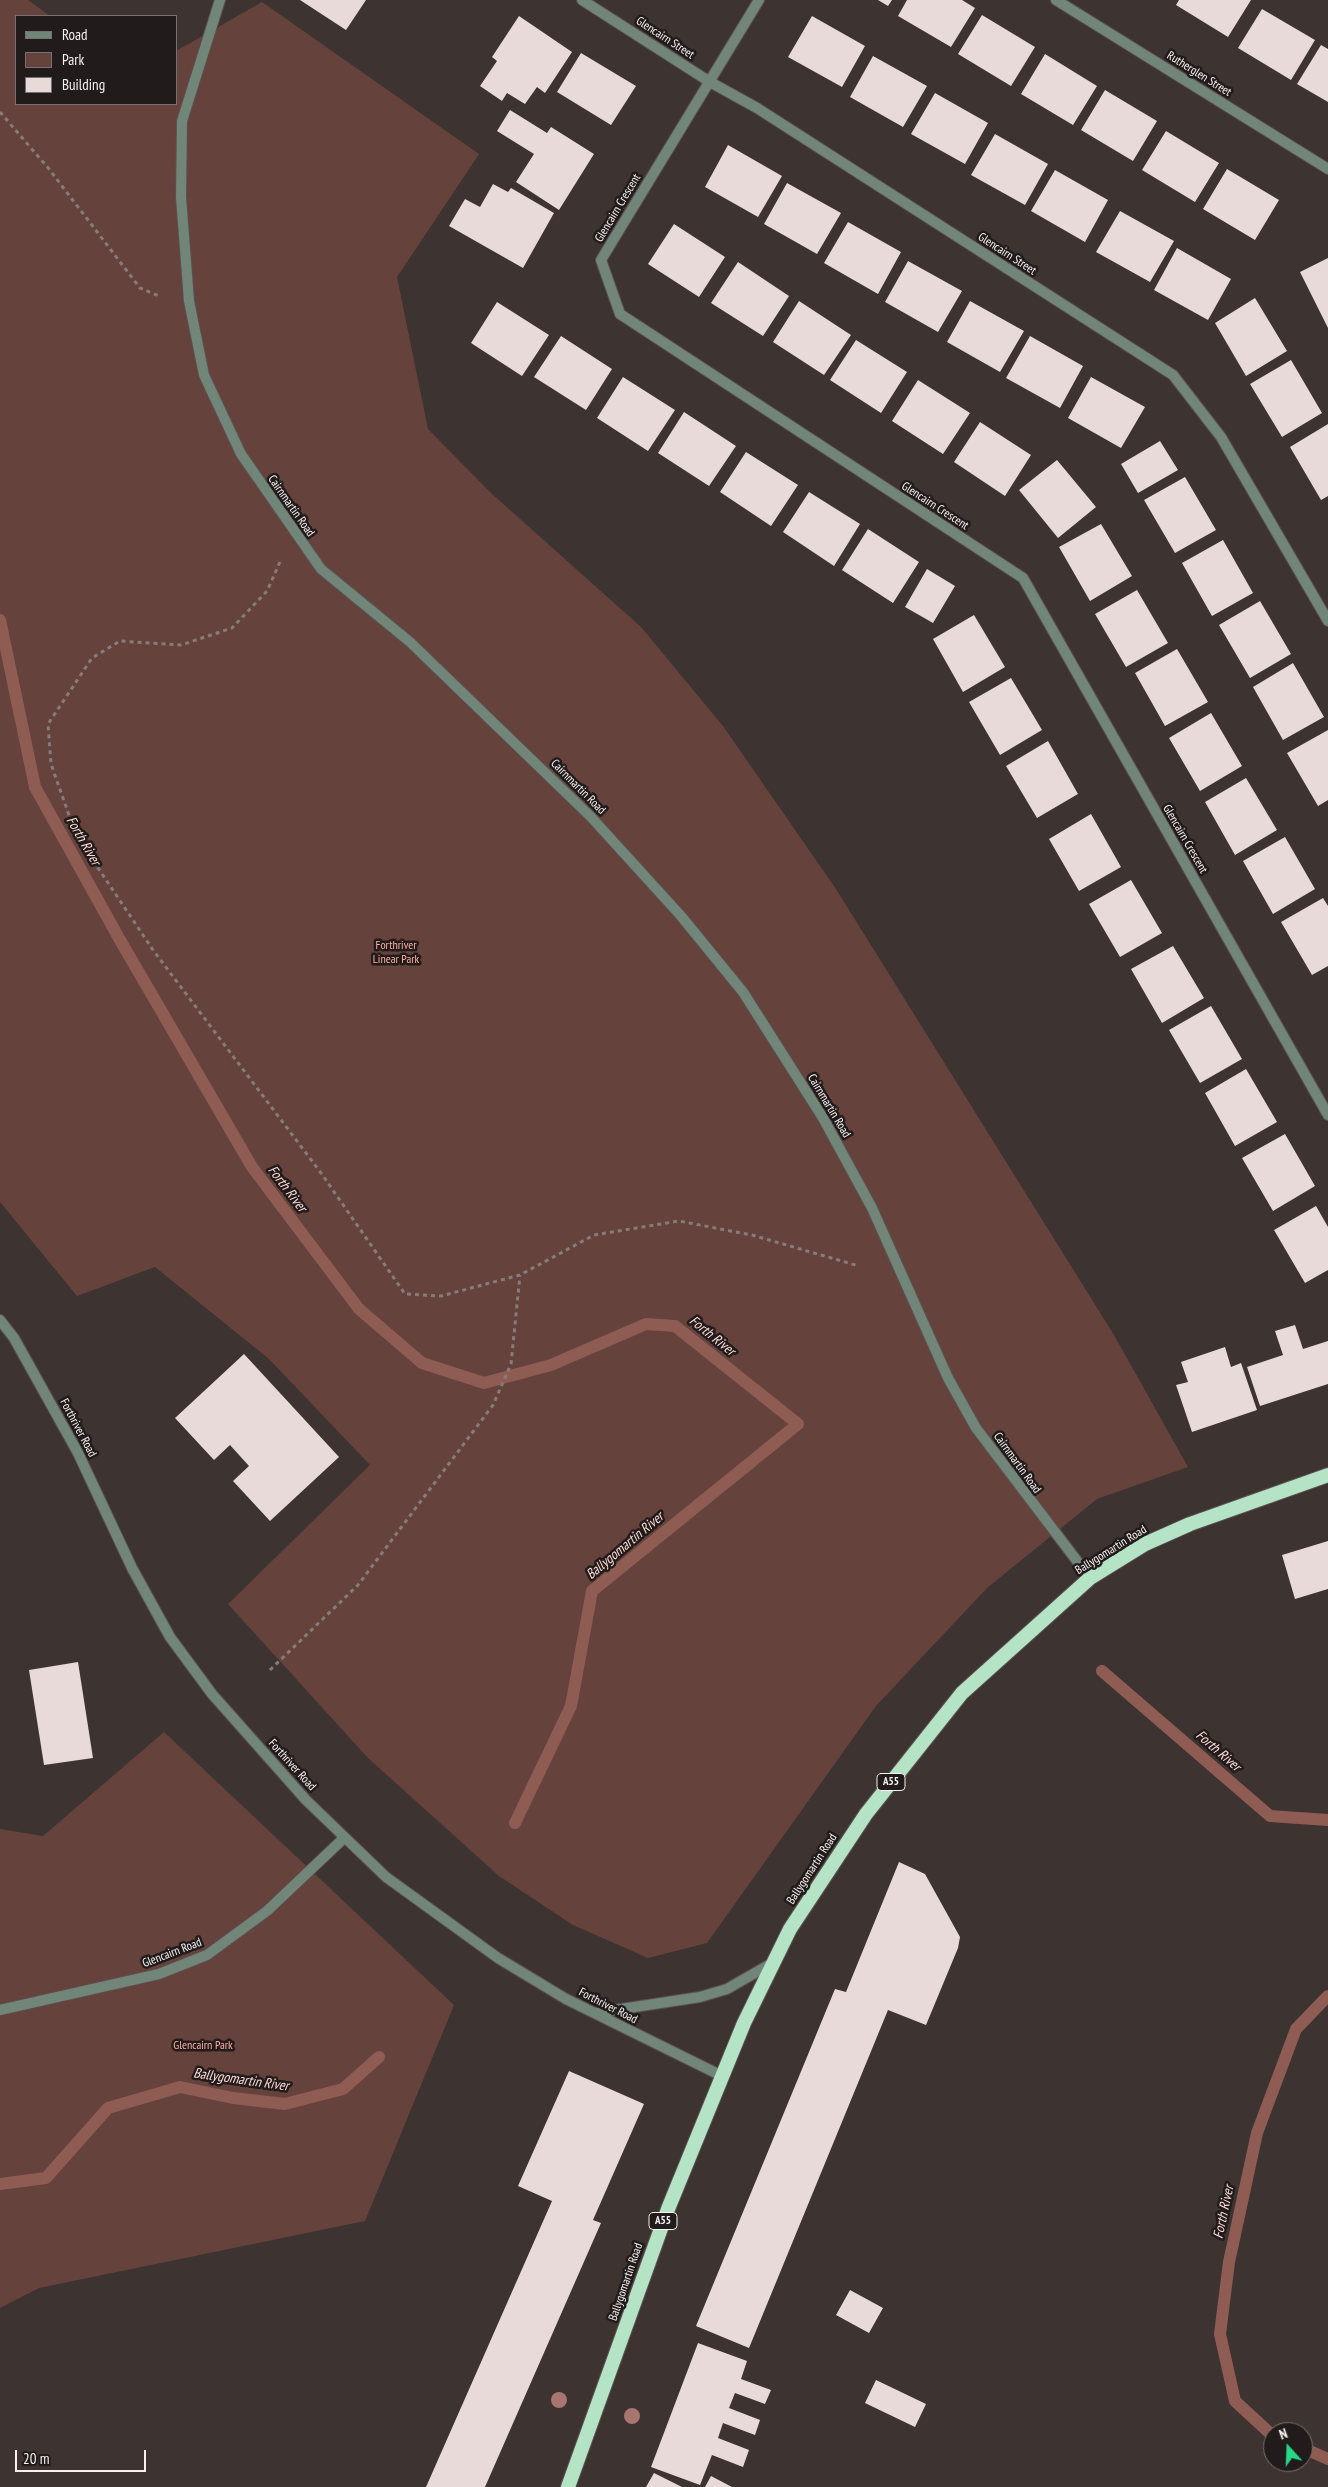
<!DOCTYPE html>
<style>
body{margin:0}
#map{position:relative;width:1328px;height:2487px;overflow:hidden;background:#3d3331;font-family:"PT Sans Narrow",sans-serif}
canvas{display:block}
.legend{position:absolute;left:15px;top:15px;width:162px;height:90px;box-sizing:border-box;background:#211c1b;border:1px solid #777170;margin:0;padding:6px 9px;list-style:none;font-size:15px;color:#f8f1f0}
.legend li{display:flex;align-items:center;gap:10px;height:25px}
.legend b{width:25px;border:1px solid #777170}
.north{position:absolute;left:1263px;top:2422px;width:50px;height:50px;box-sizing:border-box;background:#211c1b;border:1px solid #777170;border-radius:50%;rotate:340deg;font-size:14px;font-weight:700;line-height:20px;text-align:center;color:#f8f1f0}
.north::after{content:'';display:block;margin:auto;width:18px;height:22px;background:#24d886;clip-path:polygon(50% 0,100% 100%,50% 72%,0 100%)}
.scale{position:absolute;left:15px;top:2450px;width:131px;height:22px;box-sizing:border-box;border:2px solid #f8f1f0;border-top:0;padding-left:6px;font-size:15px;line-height:18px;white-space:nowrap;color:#f8f1f0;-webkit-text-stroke:4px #211c1b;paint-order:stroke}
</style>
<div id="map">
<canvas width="1328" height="2487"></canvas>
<ul class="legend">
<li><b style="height:6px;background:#718578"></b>Road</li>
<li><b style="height:14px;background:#66423c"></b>Park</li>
<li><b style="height:14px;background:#e8dad8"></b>Building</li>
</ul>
<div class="north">N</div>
<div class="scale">20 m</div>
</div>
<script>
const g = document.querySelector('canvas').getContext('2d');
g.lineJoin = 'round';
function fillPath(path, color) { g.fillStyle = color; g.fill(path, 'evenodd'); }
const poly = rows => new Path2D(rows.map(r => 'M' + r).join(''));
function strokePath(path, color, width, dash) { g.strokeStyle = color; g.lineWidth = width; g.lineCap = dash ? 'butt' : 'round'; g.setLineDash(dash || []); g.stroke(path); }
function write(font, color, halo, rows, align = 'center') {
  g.font = font + ' "PT Sans Narrow",sans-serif'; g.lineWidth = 5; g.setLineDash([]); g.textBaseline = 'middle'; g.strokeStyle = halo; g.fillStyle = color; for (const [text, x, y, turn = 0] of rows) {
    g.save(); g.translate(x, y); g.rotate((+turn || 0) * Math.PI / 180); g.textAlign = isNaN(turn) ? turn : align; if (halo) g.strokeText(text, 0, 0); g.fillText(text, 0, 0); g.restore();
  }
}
fillPath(poly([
 [0,0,28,0,50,16,16,16,16,104,176,104,176,51,262,2,479,154,397,277,428,429,491,493,641,627,723,726,836,889,1114,1335,1188,1467,1097,1499,987,1588,876,1706,707,1943,648,1958,573,1925,499,1876,368,1758,228,1604,370,1465,269,1359,155,1267,77,1296,0,1202],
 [164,1732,454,2005,365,2221,39,2288,0,2308,0,1829,43,1836]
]), '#66423c');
strokePath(poly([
 [0,620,35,787,120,940,252,1167,359,1309,422,1363,484,1383,551,1365,646,1324,675,1326,798,1424,592,1591,571,1706,515,1823],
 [1102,1671,1270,1816,1328,1820],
 [0,2184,46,2178,108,2108,180,2087,233,2098,285,2104,343,2089,379,2057],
 [1273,2436,1235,2401,1220,2334,1229,2262,1257,2133,1296,2029,1328,1996],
 [1303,2448,1328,2459]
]), '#8f5c53', 12);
fillPath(poly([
 [300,0,366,0,346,30],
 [878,0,892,0,888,6],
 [907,0,962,0,975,8,951,47,898,16],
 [1179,0,1251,0,1228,37,1176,5],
 [1262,9,1315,40,1291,80,1238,48],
 [982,15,1035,47,1011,86,958,54],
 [519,16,572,52,545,93,537,87,525,104,507,93,502,101,480,86,497,61,492,57],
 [812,16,865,46,842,87,788,57],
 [1321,45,1328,49,1328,102,1297,84],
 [581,53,636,86,611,125,557,92],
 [1045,54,1097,86,1073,125,1021,94],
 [873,56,927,86,903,127,850,97],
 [1105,90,1157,121,1133,161,1081,130],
 [935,93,988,123,965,164,911,134],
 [510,110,547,133,551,127,594,154,559,210,516,182,534,154,497,131],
 [1166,131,1219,163,1195,202,1142,170],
 [995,134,1048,164,1025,205,971,175],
 [728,145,782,176,758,217,705,187],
 [1227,169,1279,200,1255,240,1203,209],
 [1055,170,1108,200,1085,242,1031,211],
 [787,183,841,213,817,254,764,224],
 [493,184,508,192,511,188,554,213,523,268,449,226,465,199,480,207],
 [1120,211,1174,241,1150,282,1096,252],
 [848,222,901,252,878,294,824,263],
 [674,224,725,257,699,297,648,264],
 [1177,248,1231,279,1208,320,1154,290],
 [1328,258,1328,328,1300,272],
 [908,261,962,291,938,332,885,302],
 [738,262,789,296,763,336,711,303],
 [1255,298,1287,351,1246,376,1215,323],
 [799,301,851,335,824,375,773,342],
 [970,301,1024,331,1000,372,947,342],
 [497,302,549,335,522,376,471,343],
 [561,336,612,369,586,410,534,377],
 [1030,336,1083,366,1060,408,1006,378],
 [856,340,907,372,881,413,830,380],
 [1291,360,1322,413,1282,437,1250,384],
 [623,377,675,410,648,451,597,418],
 [1091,377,1145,407,1121,448,1068,418],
 [918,380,970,413,943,454,892,421],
 [684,412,736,446,709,486,658,453],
 [980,422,1031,455,1005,496,954,462],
 [1328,424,1328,496,1321,500,1290,447],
 [1160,441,1178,470,1138,493,1121,464],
 [746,452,798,485,771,526,720,492],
 [1057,460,1096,507,1058,538,1019,490],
 [1185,477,1216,530,1175,553,1144,500],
 [809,492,860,524,834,566,783,532],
 [1101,524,1132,576,1090,601,1059,547],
 [868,529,919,562,893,603,842,570],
 [1223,540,1253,593,1212,616,1182,563],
 [927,569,955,586,933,623,905,607],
 [1137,590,1168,643,1126,667,1095,614],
 [1260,601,1291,654,1250,678,1219,625],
 [974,615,1005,667,963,692,933,639],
 [1177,649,1208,702,1165,726,1135,673],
 [1293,663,1324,717,1283,740,1253,687],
 [1011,678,1042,730,1000,755,969,702],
 [1211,713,1242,766,1200,791,1169,738],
 [1328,730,1328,800,1318,806,1287,753],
 [1048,741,1078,794,1037,818,1006,766],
 [1246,778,1277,830,1235,855,1205,802],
 [1091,814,1121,867,1079,891,1049,839],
 [1285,837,1315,889,1273,914,1243,861],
 [1131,880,1162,933,1120,957,1089,904],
 [1323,898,1328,906,1328,966,1312,975,1281,922],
 [1173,946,1204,998,1162,1023,1131,969],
 [1211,1006,1242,1059,1200,1083,1169,1030],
 [1246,1069,1277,1122,1235,1146,1205,1093],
 [1285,1134,1315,1186,1273,1211,1242,1158],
 [1316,1206,1328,1227,1328,1270,1305,1283,1274,1230],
 [1295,1325,1303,1349,1328,1341,1328,1384,1260,1406,1247,1367,1283,1355,1275,1331],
 [1225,1347,1231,1367,1241,1363,1257,1410,1192,1432,1176,1385,1188,1382,1181,1362],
 [244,1354,339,1457,270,1521,233,1481,249,1466,230,1445,214,1460,175,1418],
 [1328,1541,1328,1589,1295,1599,1282,1555],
 [78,1662,93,1758,44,1765,29,1670],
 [899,1862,925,1874,960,1937,958,1948,926,2025,888,2010,749,2348,696,2326,835,1989,846,1992],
 [569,2071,644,2104,593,2220,601,2223,485,2487,426,2487,552,2201,518,2186],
 [850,2290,883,2308,869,2333,836,2315],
 [698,2343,747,2361,741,2379,771,2390,765,2404,735,2393,729,2408,760,2420,755,2435,723,2423,718,2438,749,2450,743,2467,712,2455,700,2485,651,2467],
 [876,2380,926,2404,915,2427,865,2403],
 [654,2473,682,2487,646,2487],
 [711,2476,732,2487,705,2487]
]), '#e8dad8');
const minor = poly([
 [220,0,182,121,181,197,189,301,204,375,241,454,321,569,410,642,591,817,681,916,743,992,823,1118,872,1208,948,1378,976,1428,1090,1578],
 [582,0,710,82,757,108,1173,375,1221,437,1328,621],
 [759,0,601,260,620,314,1023,578,1328,1115],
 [1056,0,1328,169],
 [0,1320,14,1338,78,1453,132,1568,170,1637,212,1694,306,1800,386,1877,498,1958,566,1999,722,2076],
 [0,2010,159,1974,207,1955,267,1911,344,1838],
 [595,2013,700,1997,727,1989,774,1962]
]);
const trunk = poly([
 [568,2487,668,2209,744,2023,790,1929,866,1814,962,1693,1090,1578,1145,1544,1190,1524,1328,1475]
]);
strokePath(minor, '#5b5150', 12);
strokePath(trunk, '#5b5150', 16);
strokePath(poly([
 [0,112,49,169,140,288,159,296],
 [280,562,267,591,232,628,181,645,120,641,92,658,48,724,51,764,76,835,153,950,321,1173,405,1294,441,1296,520,1275,594,1235,679,1221,752,1235,859,1266],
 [270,1670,358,1585,493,1405,511,1364,520,1275]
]), '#867d7b', 3, [4, 4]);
strokePath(minor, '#718578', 10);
strokePath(trunk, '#b4e4c5', 14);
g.fillStyle = '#a8766e';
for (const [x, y] of [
 [559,2400],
 [632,2416]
]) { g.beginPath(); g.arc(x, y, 8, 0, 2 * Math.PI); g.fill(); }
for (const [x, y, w] of [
 [891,1782,28],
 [663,2221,28]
]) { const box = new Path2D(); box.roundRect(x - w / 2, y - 8.5, w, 17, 4); g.fillStyle = '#211c1b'; g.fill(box); strokePath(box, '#f8f1f0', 1); }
write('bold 11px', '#f8f1f0', null, [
 ["A55",891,1782],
 ["A55",663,2221]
]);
write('12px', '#f8f1f0', '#211c1b', [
 ["Glencairn Street",665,38,33],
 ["Rutherglen Street",1199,74,32],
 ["Glencairn Crescent",618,208,-59],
 ["Glencairn Street",1007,254,33],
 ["Cairnmartin Road",291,506,55],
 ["Glencairn Crescent",935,506,33],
 ["Cairnmartin Road",578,787,45],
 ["Glencairn Crescent",1185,839,60],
 ["Cairnmartin Road",829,1106,59],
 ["Forthriver Road",78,1428,62],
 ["Cairnmartin Road",1017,1463,54],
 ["Ballygomartin Road",1111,1550,-32],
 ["Forthriver Road",292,1765,48],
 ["Ballygomartin Road",812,1869,-57],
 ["Glencairn Road",172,1953,-21],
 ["Forthriver Road",608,2006,27],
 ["Ballygomartin Road",626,2282,-71]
]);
write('12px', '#ffad9f', '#211c1b', [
 ["Forthriver",396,946],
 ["Linear Park",396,960],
 ["Glencairn Park",203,2046]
]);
write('italic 14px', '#fddad4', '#211c1b', [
 ["Forth River",83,841,60],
 ["Forth River",287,1189,53],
 ["Forth River",712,1336,39],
 ["Ballygomartin River",625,1546,-40],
 ["Forth River",1218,1751,41],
 ["Ballygomartin River",241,2080,8],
 ["Forth River",1224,2212,-78]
]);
</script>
